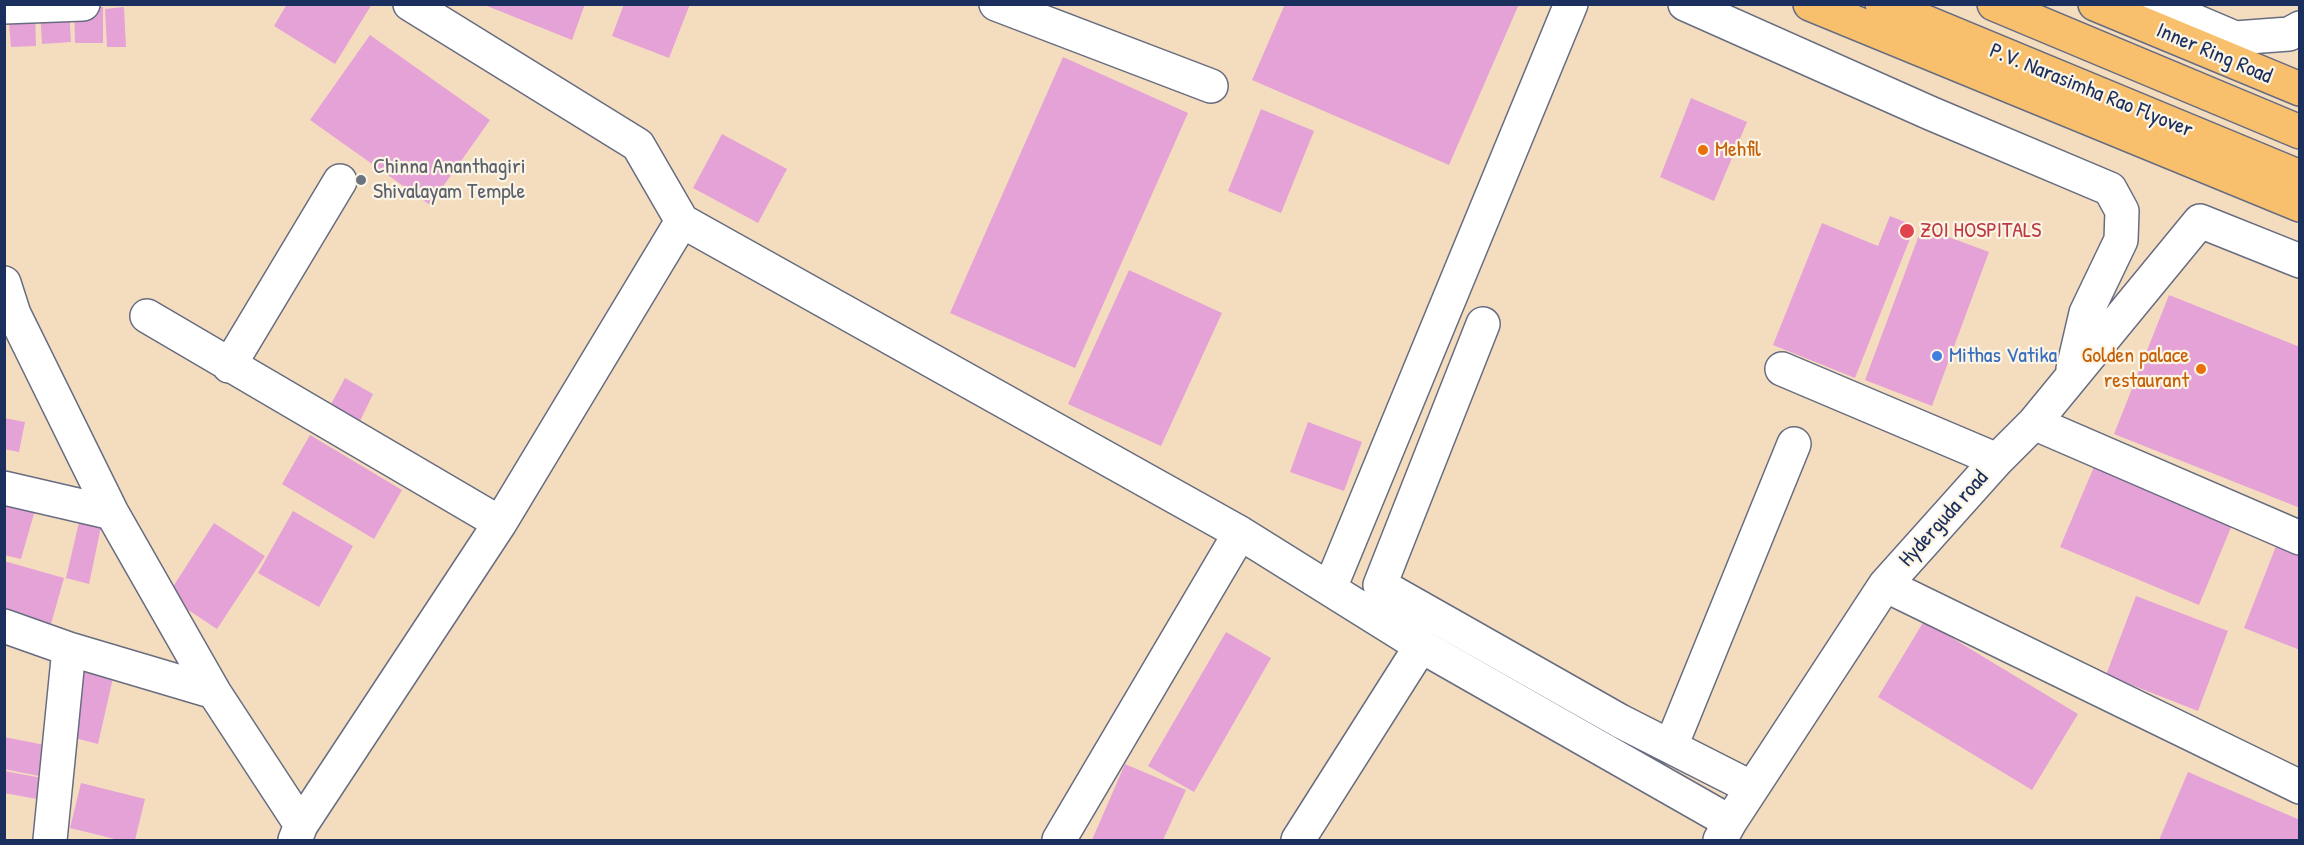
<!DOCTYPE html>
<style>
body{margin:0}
#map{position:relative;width:2304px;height:845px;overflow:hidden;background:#f4ddbf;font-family:"Patrick Hand",sans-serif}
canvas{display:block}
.frame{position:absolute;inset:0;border:6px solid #1b2f5e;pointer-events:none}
</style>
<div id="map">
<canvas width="2304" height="845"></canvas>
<div class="frame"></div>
</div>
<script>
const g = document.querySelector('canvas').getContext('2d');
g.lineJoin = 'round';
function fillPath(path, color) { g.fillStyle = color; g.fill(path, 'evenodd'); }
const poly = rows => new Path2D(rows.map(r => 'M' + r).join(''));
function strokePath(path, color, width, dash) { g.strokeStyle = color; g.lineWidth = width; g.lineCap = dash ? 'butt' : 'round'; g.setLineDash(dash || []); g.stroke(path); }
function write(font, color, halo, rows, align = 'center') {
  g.font = font + ' "Patrick Hand",sans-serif'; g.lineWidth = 4.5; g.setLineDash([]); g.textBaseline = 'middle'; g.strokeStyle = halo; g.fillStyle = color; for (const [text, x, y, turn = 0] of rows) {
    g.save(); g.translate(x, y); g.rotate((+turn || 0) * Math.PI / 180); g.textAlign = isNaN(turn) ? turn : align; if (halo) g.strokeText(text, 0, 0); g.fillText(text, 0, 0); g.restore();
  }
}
fillPath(poly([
 [287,4,372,4,335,64,274,26],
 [482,4,585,4,572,40],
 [624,4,690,4,669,58,612,36],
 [1285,4,1519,4,1449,165,1252,80],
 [74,7,103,7,103,43,75,43],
 [124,7,126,47,107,47,105,9],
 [69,9,71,42,42,44,40,11],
 [35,10,36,46,11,47,8,12],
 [370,35,490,120,430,205,310,120],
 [1063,57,1188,113,1075,368,950,313],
 [1691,98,1747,122,1714,201,1660,177],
 [1261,109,1314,131,1281,213,1228,191],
 [722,134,787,169,758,223,693,188],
 [1890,216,1915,226,1855,378,1773,345,1822,223,1878,246],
 [1922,227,1989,252,1932,406,1865,380],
 [1129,270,1222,313,1161,446,1068,404],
 [2169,295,2300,347,2300,508,2114,434],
 [345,378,373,394,360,421,330,406],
 [4,418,25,422,19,452,4,449],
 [1308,422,1362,442,1344,491,1290,472],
 [310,435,402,490,374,539,282,484],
 [2096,462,2234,520,2199,605,2060,547],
 [4,501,35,510,21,559,4,555],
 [293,511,353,546,319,607,258,573],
 [79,522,101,527,89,584,66,578],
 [214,523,265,556,217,629,167,596],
 [2278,541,2300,549,2300,650,2244,628],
 [4,561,64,578,49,631,4,617],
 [2136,596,2228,631,2198,711,2106,675],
 [1924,621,2078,714,2032,790,1878,697],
 [1226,632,1271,658,1194,792,1148,766],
 [78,669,113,678,98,744,63,735],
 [4,737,50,746,44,777,4,769],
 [1125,764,1186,790,1163,840,1092,840],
 [4,771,42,778,37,799,4,793],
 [2188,772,2300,820,2300,835,2297,840,2159,840],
 [81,783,145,799,135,840,119,840,70,828]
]), '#e5a2d7');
const minor = poly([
 [996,4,1211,86],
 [1685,4,1930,113,2110,189,2122,211,2121,240,2086,313,2073,369],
 [2155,4,2235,38,2289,34,2300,28],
 [4,7,83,4],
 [682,221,1240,533,1421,646,1730,822],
 [4,283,14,314,112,513,214,692,301,825],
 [147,316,500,523],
 [1483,324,1380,585,1620,721,1752,788],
 [229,366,340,181],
 [1782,369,1997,460],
 [2034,423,2300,538],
 [4,488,112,513],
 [1885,585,2300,787],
 [1330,588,1571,4],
 [4,626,69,649,214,692],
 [1671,746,1794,444],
 [50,840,69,649],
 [295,840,301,825,500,523,682,221,638,145,410,4],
 [1059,840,1240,533],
 [1298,840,1421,646],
 [1720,840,1730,822,1885,585,1997,460,2034,423,2200,221,2300,261]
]);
const major = poly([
 [1810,4,2300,205],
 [2095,4,2300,89]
]);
const highway = poly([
 [1882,4,2300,177],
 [1994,4,2300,132]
]);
strokePath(minor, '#676c80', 36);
strokePath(major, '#676c80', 36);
strokePath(highway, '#676c80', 36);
strokePath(minor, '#fff', 33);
strokePath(major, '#f8bf6c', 33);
strokePath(highway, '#f8bf6c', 33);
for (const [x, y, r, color] of [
 [1703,150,6,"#e8710a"],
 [361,180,6,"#6b7280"],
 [1907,231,8,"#e0444e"],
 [1937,356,6,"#3f7fe0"],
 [2201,369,6,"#e8710a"]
]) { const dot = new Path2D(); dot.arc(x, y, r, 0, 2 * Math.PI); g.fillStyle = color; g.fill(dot); strokePath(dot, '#fcf5e5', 2); }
write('22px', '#1b2f5e', '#fcf5e5', [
 ["Inner Ring Road",2214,54,23],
 ["P.V. Narasimha Rao Flyover",2091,91,22],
 ["Hyderguda road",1944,519,-48]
]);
write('22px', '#c56008', '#fcf5e5', [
 ["Mehfil",1715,150],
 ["Golden palace",2189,356,"right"],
 ["restaurant",2189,381,"right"]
], 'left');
write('22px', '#5b616d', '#fcf5e5', [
 ["Chinna Ananthagiri",373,167],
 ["Shivalayam Temple",373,192]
], 'left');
write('22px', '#be3a42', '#fcf5e5', [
 ["ZOI HOSPITALS",1920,231]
], 'left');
write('22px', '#366cbe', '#fcf5e5', [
 ["Mithas Vatika",1949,356]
], 'left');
</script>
